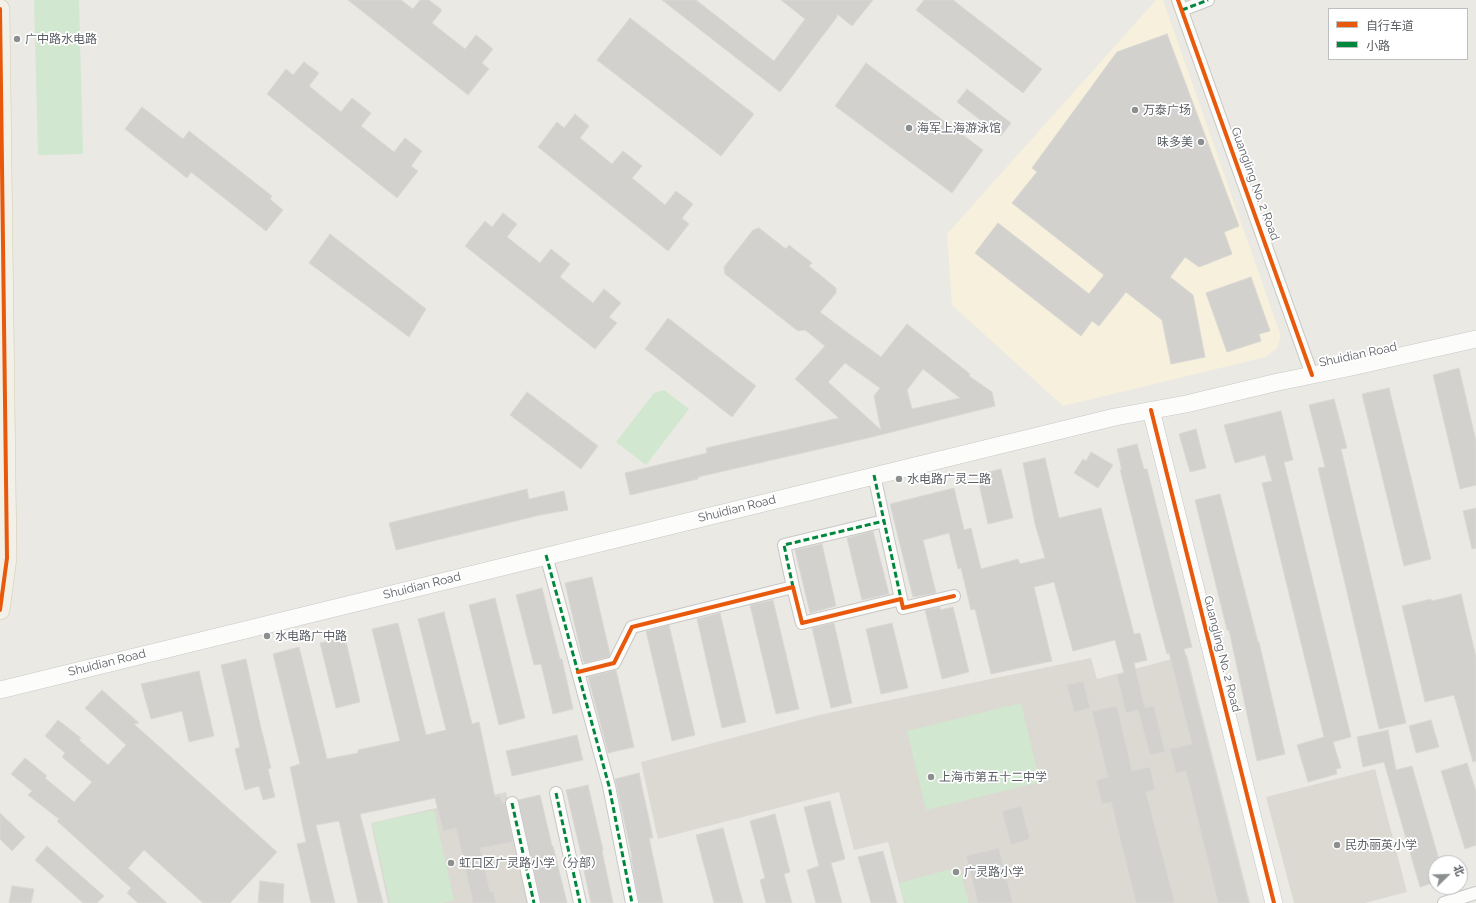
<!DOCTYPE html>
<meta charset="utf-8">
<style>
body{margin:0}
#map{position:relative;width:1476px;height:903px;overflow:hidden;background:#eae9e4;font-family:Raleway,"Noto Sans SC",sans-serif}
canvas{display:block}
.legend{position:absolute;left:1328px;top:8px;width:140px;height:52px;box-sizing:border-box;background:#fff;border:1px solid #bdbfc1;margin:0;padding:5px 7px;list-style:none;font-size:12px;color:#5a5e63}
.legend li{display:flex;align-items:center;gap:8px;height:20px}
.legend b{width:20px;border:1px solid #bdbfc1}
.north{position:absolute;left:1428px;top:855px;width:40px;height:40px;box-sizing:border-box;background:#fff;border:1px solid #bdbfc1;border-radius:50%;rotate:67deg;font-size:11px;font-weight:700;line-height:16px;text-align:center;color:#5a5e63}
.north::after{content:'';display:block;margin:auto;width:14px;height:18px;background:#8c8f90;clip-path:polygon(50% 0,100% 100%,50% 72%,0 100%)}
</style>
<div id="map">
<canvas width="1476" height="903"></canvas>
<ul class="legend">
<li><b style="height:5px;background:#e8590c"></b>自行车道</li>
<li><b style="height:5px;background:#00873e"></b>小路</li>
</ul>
<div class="north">北</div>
</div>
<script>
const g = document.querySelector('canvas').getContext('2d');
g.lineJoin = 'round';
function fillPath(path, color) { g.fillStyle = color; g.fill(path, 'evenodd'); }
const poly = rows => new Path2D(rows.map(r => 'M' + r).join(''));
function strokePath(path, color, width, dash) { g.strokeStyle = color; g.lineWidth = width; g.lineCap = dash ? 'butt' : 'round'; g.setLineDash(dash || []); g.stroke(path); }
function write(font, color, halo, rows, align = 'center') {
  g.font = font + ' Raleway,"Noto Sans SC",sans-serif'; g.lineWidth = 3.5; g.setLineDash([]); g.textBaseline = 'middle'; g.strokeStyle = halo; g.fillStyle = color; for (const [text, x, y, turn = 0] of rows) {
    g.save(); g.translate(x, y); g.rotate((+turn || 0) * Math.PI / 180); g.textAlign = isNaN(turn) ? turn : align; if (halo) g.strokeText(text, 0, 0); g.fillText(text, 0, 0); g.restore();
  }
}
fillPath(poly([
 [1156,0,1163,0,1281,336,1277,348,1266,357,1063,406,952,305,947,234]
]), '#f6f0dc');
fillPath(poly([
 [1187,655,1250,903,904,903,888,842,854,850,839,792,658,839,641,762,819,715,1091,658,1097,679],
 [1375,769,1407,892,1365,903,1294,903,1266,797],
 [506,792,531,903,388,903,371,823]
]), '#dbd9d2');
fillPath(poly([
 [34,0,79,0,83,154,38,155],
 [664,390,689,409,646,465,616,442,654,393],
 [1021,703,1040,782,926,810,907,731],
 [434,810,454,900,443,903,390,903,372,823],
 [959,867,969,903,905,903,899,883]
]), '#d1e7cf');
const building = poly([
 [348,0,401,0,413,9,420,0,429,0,442,10,432,23,465,49,476,35,493,49,482,63,489,69,468,95,348,0],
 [662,0,696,0,774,61,805,19,781,0,873,0,852,26,837,14,837,17,780,92,662,0],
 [924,0,953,0,1042,69,1023,93,916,10,924,0],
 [630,18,754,114,721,156,597,60,630,18],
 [1167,34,1239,226,1224,232,1232,254,1199,267,1185,257,1170,277,1193,295,1205,357,1171,364,1162,320,1126,292,1099,326,1092,321,1081,336,975,253,998,223,1089,294,1104,275,1012,203,1037,172,1032,168,1117,52,1167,34],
 [304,62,319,73,309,86,341,112,352,98,371,113,361,126,394,152,405,138,422,151,411,166,418,171,397,198,267,94,286,69,293,75,304,62],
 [866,63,983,150,952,193,835,106,866,63],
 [967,89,1011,123,1001,136,957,102,967,89],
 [142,107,183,139,189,131,272,196,270,199,283,210,266,231,191,172,187,178,125,129,142,107],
 [575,114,589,126,580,138,612,164,623,151,642,166,632,178,665,205,676,191,693,204,682,218,689,224,668,251,538,147,557,122,564,128,575,114],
 [503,213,517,224,507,237,540,263,551,249,570,264,560,277,593,303,604,289,621,303,609,317,617,323,595,349,465,246,485,221,492,227,503,213],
 [759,228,786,249,789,245,812,263,809,266,836,288,836,293,820,312,852,336,881,357,907,324,970,374,969,376,992,392,995,406,872,437,698,477,698,479,630,495,625,473,707,453,706,448,839,418,795,379,825,346,805,330,798,331,725,274,724,267,753,230,759,228],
 [845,363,880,388,874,396,881,430,828,382,845,363],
 [923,369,960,398,912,409,907,390,923,369],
 [330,234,426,309,409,337,309,263,330,234],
 [1251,277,1270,331,1259,334,1261,341,1227,352,1206,293,1251,277],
 [668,318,756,386,732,417,645,349,668,318],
 [1459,368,1476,441,1476,485,1460,489,1433,375,1459,368],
 [1389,388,1431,559,1404,566,1362,394,1389,388],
 [527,392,598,446,581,469,510,415,527,392],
 [1334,399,1347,448,1341,449,1406,723,1379,729,1318,468,1325,467,1309,405,1334,399],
 [1281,411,1293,460,1284,462,1351,737,1333,742,1341,768,1336,769,1337,774,1308,782,1297,745,1324,737,1262,483,1272,481,1265,455,1235,463,1224,425,1281,411],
 [1196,429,1206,468,1190,472,1179,434,1196,429],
 [1137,444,1144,469,1147,469,1183,611,1192,647,1184,649,1249,903,1218,903,1186,771,1176,773,1170,749,1192,744,1169,653,1167,654,1157,617,1120,469,1122,471,1117,449,1137,444],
 [1091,452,1113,465,1098,488,1074,473,1083,459,1086,461,1091,452],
 [1045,458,1059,518,1101,508,1134,634,1140,633,1147,660,1134,663,1145,708,1154,706,1165,752,1150,755,1138,710,1126,713,1117,675,1124,673,1115,640,1073,651,1054,582,1034,587,1052,661,991,674,975,609,971,610,961,568,958,569,949,533,923,540,936,593,913,597,890,504,954,488,964,530,971,528,981,569,1018,559,1020,564,1045,558,1035,524,1023,463,1045,458],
 [1001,469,1013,518,988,524,977,475,1001,469],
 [527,489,529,499,564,491,568,510,540,515,396,550,389,523,527,489],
 [1220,494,1258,642,1259,642,1285,754,1257,761,1229,630,1227,630,1195,500,1220,494],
 [1476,508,1476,548,1472,549,1463,511,1476,508],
 [873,531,889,594,862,600,847,538,873,531],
 [822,544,836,606,810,613,795,550,822,544],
 [592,577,610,654,609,657,585,663,583,661,565,583,592,577],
 [542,588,560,659,562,659,573,709,553,714,541,664,534,665,516,595,542,588],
 [1461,594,1476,657,1476,761,1473,762,1454,695,1425,702,1402,606,1431,599,1432,601,1461,594],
 [495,598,525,718,499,725,469,605,495,598],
 [773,600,799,709,776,714,750,605,773,600],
 [940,607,940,610,953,607,969,672,942,679,925,610,940,607],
 [444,612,472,724,479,722,495,797,500,796,502,803,505,803,513,842,480,848,490,892,493,891,496,903,473,903,456,828,443,831,435,798,360,814,383,903,358,903,339,821,316,825,335,903,311,903,297,844,306,842,290,767,300,764,273,654,299,647,327,759,358,753,358,750,400,741,372,629,398,623,426,735,446,730,418,619,444,612],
 [720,613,746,722,722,728,697,619,720,613],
 [834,623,852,703,831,708,812,628,834,623],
 [892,623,908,688,881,694,866,629,892,623],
 [669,625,695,735,672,741,646,631,669,625],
 [345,637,360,702,336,708,320,643,345,637],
 [246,659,260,724,271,768,268,769,275,797,263,800,259,786,245,790,235,749,240,747,221,665,246,659],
 [616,670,634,747,608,753,588,677,616,670],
 [199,671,214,736,189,742,182,711,151,719,141,684,199,671],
 [1083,681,1090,708,1074,712,1067,685,1083,681],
 [102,690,139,723,134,724,277,852,230,903,203,903,144,850,128,868,167,903,138,903,127,893,131,888,57,821,59,819,28,795,32,791,11,774,25,758,47,776,45,778,74,802,92,782,62,757,65,753,45,736,58,720,81,738,79,740,108,765,126,745,85,708,102,690],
 [1117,706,1132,771,1150,767,1155,790,1146,792,1175,903,1136,903,1111,802,1102,804,1096,780,1108,777,1092,711,1117,706],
 [1431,720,1439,747,1416,753,1409,726,1431,720],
 [1388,730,1396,770,1412,766,1440,863,1436,863,1436,882,1420,887,1384,762,1363,767,1357,737,1388,730],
 [577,735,583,760,512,776,506,751,577,735],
 [1467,763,1476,791,1476,845,1465,849,1441,771,1467,763],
 [639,773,653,838,649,838,663,903,639,903,631,857,632,857,615,779,639,773],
 [588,785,603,850,602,851,613,903,591,903,584,871,585,871,566,790,588,785],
 [540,795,552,846,553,846,567,903,541,903,518,800,540,795],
 [830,801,845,859,831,863,842,903,816,903,807,870,819,866,804,807,830,801],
 [1021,806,1030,839,1011,845,1002,811,1021,806],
 [0,813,25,837,12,851,0,839,0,813],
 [775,814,790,872,784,874,792,903,766,903,760,880,765,878,750,821,775,814],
 [723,828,743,903,714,903,696,835,723,828],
 [47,846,104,896,97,903,83,903,35,860,47,846],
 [999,848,1013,903,978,903,966,856,999,848],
 [883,851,897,903,871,903,858,857,883,851],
 [260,881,284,884,283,903,258,903,260,881],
 [12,886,34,889,31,903,9,903,12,886]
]);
fillPath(building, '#d2d1ce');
strokePath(building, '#dad8d4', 1);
const street = poly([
 [1178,0,1312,375],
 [1182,10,1208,0],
 [874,475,901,599],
 [546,555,609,786,632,903],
 [793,587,784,545,884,521],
 [578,672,614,663,632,627,793,587,802,623,901,599,903,608,954,596],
 [556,793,580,903],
 [512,803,534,903],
 [1444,903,1476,893]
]);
const secondary = poly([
 [1151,410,1274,903],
 [0,690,1115,417,1186,404,1278,382,1347,368,1476,339]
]);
const primary = poly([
 [0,9,7,558,0,610]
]);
strokePath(street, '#c7c7c5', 14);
strokePath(secondary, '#c7c7c6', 18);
strokePath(primary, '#d3cab1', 20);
strokePath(street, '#fcfcfb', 12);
strokePath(secondary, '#fcfcfb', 17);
strokePath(primary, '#f2f0e7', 19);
strokePath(poly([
 [1182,10,1208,0],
 [874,475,901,599],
 [546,555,609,786,632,903],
 [793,587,784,545,884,521],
 [556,793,580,903],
 [512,803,534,903]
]), '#00873e', 3, [6, 3]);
strokePath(poly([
 [1178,0,1312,375],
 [0,9,7,558,0,610],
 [1151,410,1274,903],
 [578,672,614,663,632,627,793,587,802,623,901,599,903,608,954,596]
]), '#e8590c', 4);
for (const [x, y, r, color] of [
 [17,39,4,"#8c8f90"],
 [1135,110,4,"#8c8f90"],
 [909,128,4,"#8c8f90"],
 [1201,142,4,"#8c8f90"],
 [899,479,4,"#8c8f90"],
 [267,636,4,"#8c8f90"],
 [931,777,4,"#8c8f90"],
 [1337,845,4,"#8c8f90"],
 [451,863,4,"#8c8f90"],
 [956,872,4,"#8c8f90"]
]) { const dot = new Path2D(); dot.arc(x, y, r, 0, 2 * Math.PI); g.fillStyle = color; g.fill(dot); strokePath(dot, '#fff', 1.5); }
write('12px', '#5a5e63', '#fff', [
 ["广中路水电路",25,39],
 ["万泰广场",1143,110],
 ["海军上海游泳馆",917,128],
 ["味多美",1193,142,"right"],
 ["水电路广灵二路",907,479],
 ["水电路广中路",275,636],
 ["上海市第五十二中学",939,777],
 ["民办丽英小学",1345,845],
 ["虹口区广灵路小学（分部）",459,863],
 ["广灵路小学",964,872]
], 'left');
write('12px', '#5a5e63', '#fff', [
 ["Guangling No. 2 Road",1255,184,70],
 ["Shuidian Road",1358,355,-12],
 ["Shuidian Road",737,509,-14],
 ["Shuidian Road",422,586,-14],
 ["Guangling No. 2 Road",1222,654,76],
 ["Shuidian Road",107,663,-14]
]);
</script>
